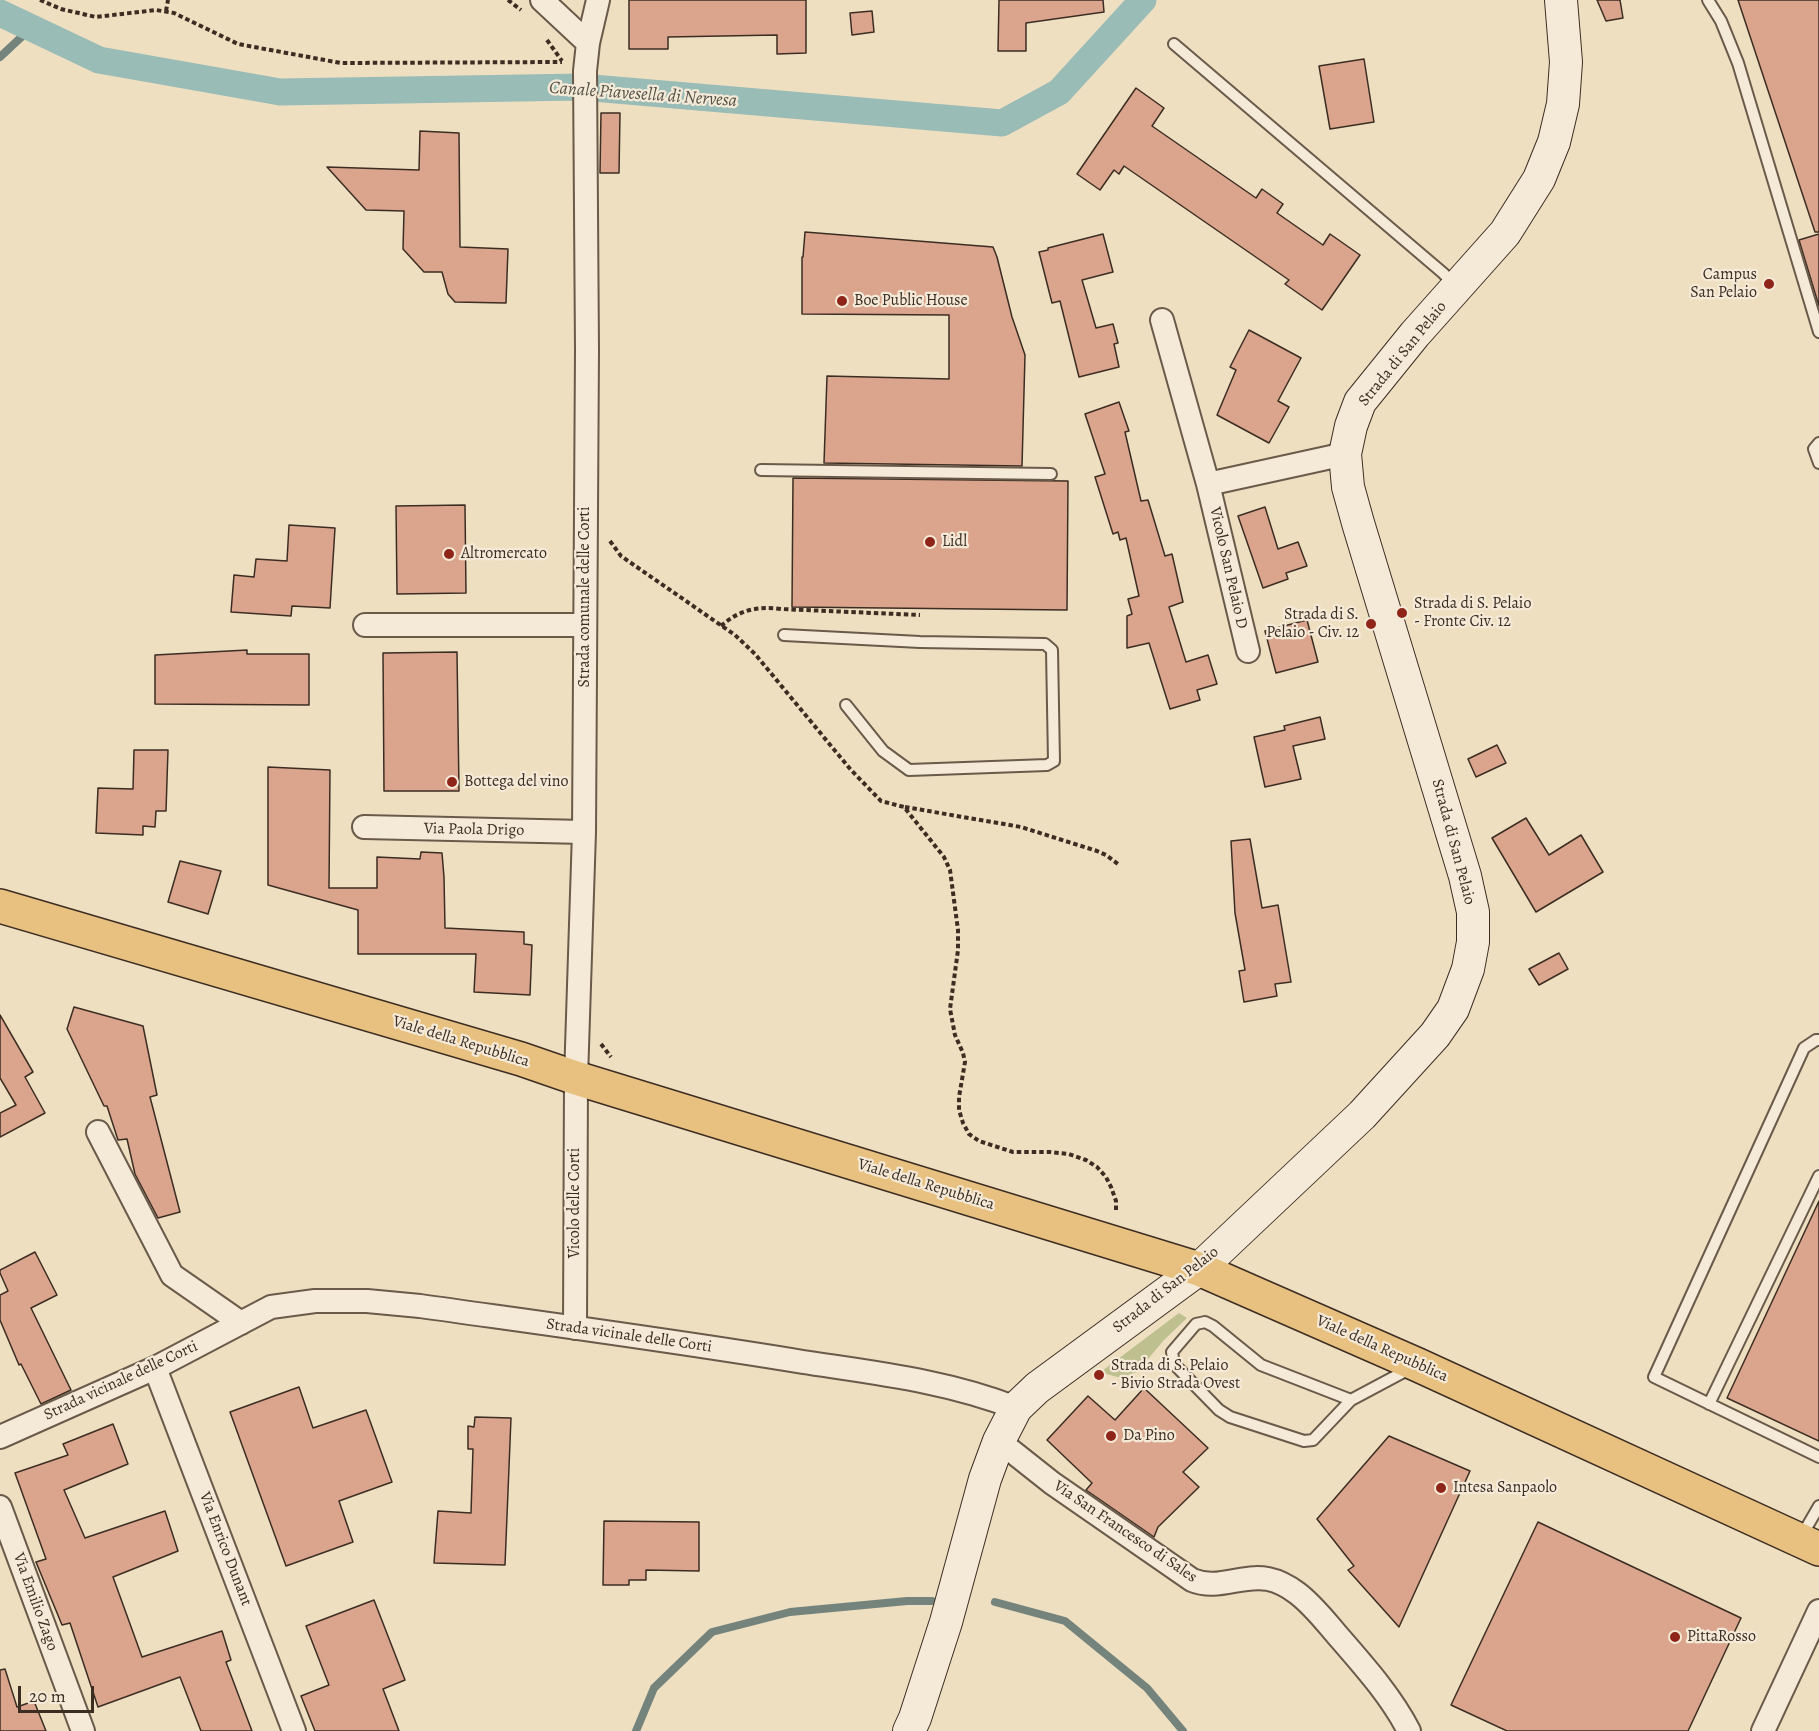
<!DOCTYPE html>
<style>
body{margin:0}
#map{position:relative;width:1819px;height:1731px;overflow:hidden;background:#efdfc1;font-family:Alegreya,serif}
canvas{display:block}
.scale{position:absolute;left:18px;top:1686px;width:76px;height:27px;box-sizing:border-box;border:3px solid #3c2d23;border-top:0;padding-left:8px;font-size:18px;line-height:21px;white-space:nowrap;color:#3c2d23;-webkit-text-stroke:4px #f5ead7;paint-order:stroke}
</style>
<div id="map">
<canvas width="1819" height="1731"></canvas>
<div class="scale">20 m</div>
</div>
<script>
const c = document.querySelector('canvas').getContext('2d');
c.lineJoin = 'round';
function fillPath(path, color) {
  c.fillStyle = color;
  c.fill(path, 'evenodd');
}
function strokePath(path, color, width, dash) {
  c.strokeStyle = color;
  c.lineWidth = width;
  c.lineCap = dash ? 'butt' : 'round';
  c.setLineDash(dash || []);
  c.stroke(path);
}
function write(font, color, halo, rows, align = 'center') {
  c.font = font + ' Alegreya,serif';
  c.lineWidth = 4.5;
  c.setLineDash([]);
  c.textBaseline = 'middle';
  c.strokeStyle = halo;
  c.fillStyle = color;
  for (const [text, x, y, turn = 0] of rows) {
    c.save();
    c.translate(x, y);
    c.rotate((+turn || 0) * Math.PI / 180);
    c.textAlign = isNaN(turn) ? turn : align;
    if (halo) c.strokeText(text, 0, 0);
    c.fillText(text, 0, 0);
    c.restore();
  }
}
fillPath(new Path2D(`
 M 1179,1313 L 1187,1318 L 1164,1340 L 1137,1372 L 1121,1378 L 1103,1373 L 1102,1371 Z`), '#bec090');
strokePath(new Path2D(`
 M 0,57 L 31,28
 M 995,1602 L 1065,1621 L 1147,1688 L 1183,1731
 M 636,1731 L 654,1688 L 712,1632 L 790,1612 L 907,1601 L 932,1601`), '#74837c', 8);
strokePath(new Path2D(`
 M 0,13 L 99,60 L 280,92 L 581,87 L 1002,123 L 1059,92 L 1143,0`), '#9abcb7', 27);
const building = new Path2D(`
 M 629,0 L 806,0 L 806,53 L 777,54 L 777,35 L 668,37 L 668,49 L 629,49 Z
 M 999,0 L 1103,0 L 1104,12 L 1026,23 L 1026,51 L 998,51 Z
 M 1597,0 L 1620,0 L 1623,18 L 1606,21 Z
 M 1738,0 L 1819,0 L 1819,232 L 1815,232 Z
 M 872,11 L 874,32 L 852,35 L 850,13 Z
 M 1364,59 L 1374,122 L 1330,129 L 1319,66 Z
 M 1136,88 L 1164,108 L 1152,126 L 1256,198 L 1262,189 L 1283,204 L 1277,213 L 1323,245 L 1330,234 L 1360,255 L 1322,310 L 1285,284 L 1289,280 L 1124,166 L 1119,174 L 1114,170 L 1100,190 L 1077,174 Z
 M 601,113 L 620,113 L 619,173 L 600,173 Z
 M 420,131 L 459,133 L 460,247 L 508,249 L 506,303 L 455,302 L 448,294 L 442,272 L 424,272 L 403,249 L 404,211 L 366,210 L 327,167 L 419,170 Z
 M 805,232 L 993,247 L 997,257 L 1012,317 L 1025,355 L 1022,466 L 824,463 L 827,376 L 949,379 L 949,315 L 802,314 L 802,257 L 803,257 Z
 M 1103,234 L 1113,272 L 1082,280 L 1096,328 L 1113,324 L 1118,343 L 1114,344 L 1119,367 L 1079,377 L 1060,301 L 1052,303 L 1039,252 L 1048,250 L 1048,248 Z
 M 1819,234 L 1819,306 L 1799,240 Z
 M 1249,330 L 1301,358 L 1278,401 L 1289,407 L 1269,443 L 1217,415 L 1236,370 L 1230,367 Z
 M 1119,402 L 1129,431 L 1125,432 L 1141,501 L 1148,500 L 1165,556 L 1172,554 L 1183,602 L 1169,607 L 1186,662 L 1208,655 L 1217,684 L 1197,690 L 1200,700 L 1170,709 L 1149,643 L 1127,648 L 1127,616 L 1132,614 L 1128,599 L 1139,596 L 1126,538 L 1120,540 L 1118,532 L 1113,534 L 1095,477 L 1105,474 L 1085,414 Z
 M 793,478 L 1068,481 L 1067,610 L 792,607 Z
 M 465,505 L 466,593 L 397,594 L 396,506 Z
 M 1265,507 L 1278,549 L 1298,542 L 1307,566 L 1286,573 L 1288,579 L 1263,588 L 1238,516 Z
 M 289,525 L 335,528 L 330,608 L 292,606 L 291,616 L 231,612 L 234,575 L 254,577 L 256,559 L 287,561 Z
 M 1307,620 L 1318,662 L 1276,673 L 1265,631 Z
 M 247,650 L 247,654 L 309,654 L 309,705 L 155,704 L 155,655 Z
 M 457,652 L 459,791 L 384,791 L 383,653 Z
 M 1320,717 L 1325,739 L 1293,746 L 1301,779 L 1265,787 L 1254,737 L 1285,730 L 1284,726 Z
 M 1497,745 L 1506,763 L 1476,777 L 1468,759 Z
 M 134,750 L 168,750 L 166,811 L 156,811 L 155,827 L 143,826 L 143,835 L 96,833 L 98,788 L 133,789 Z
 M 268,767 L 330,770 L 329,888 L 377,888 L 377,857 L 420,859 L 421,852 L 442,853 L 444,877 L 445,928 L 524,932 L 524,944 L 532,945 L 530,995 L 474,992 L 476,954 L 358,954 L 358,910 L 268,885 Z
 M 1526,818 L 1549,855 L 1581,835 L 1603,872 L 1536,912 L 1492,838 Z
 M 1250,839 L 1262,908 L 1278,905 L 1291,982 L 1275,984 L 1277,996 L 1244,1002 L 1239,971 L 1245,970 L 1235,913 L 1231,841 Z
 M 180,861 L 221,871 L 208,914 L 168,902 Z
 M 1559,953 L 1568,969 L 1539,985 L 1529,969 Z
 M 74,1007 L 143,1026 L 157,1095 L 150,1097 L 180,1212 L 158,1218 L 135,1174 L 127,1139 L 118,1140 L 107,1106 L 104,1106 L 67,1029 Z
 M 0,1015 L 33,1072 L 25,1077 L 45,1113 L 0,1137 L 0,1113 L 16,1105 L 0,1078 Z
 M 1819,1201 L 1819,1441 L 1727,1398 Z
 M 35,1252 L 57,1295 L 31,1308 L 71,1390 L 41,1404 L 21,1364 L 19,1365 L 0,1320 L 0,1295 L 8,1291 L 0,1273 L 0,1270 Z
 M 299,1387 L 313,1428 L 366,1410 L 392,1482 L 339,1501 L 353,1542 L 286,1566 L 230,1412 Z
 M 1144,1388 L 1208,1448 L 1183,1472 L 1199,1487 L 1158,1527 L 1154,1537 L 1086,1490 L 1092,1483 L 1047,1440 L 1088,1396 L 1115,1420 Z
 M 475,1417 L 511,1418 L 505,1565 L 434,1563 L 438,1511 L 471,1513 L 473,1449 L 468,1449 L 468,1426 L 474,1427 Z
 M 113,1424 L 128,1464 L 64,1490 L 85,1538 L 165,1511 L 178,1551 L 113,1577 L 142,1657 L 222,1631 L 231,1660 L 226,1662 L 252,1731 L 201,1731 L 180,1677 L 98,1707 L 70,1623 L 62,1625 L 36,1562 L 46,1559 L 15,1473 L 68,1455 L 63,1444 Z
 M 1389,1436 L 1470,1471 L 1399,1627 L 1348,1570 L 1354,1566 L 1317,1519 Z
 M 604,1521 L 699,1522 L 699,1571 L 646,1570 L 646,1580 L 629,1580 L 629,1585 L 603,1585 Z
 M 1538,1522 L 1741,1618 L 1688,1731 L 1507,1731 L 1451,1705 Z
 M 374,1600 L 405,1680 L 383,1689 L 399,1731 L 315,1731 L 301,1696 L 329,1685 L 306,1626 Z
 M 5,1669 L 17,1707 L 34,1701 L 46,1731 L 0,1731 L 0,1670 Z`);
fillPath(building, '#daa58c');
strokePath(building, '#3c2d23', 1.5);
const lane = new Path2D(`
 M 1708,0 L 1721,21 L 1738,63 L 1819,332
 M 1174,44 L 1443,273 L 1456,286
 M 1819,443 L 1814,449 L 1819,463
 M 761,470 L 1051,474
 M 784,635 L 920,642 L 1045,644 L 1052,650 L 1054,761 L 1047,765 L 909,770 L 883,751 L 846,705
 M 1819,1040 L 1816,1040 L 1804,1048 L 1654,1377 L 1819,1457
 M 1351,1400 L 1261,1365 L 1213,1326 L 1205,1322 L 1196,1324 L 1172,1352 L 1174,1364 L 1219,1410 L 1230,1417 L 1304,1441 L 1313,1440 L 1351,1400 L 1411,1368
 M 1709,1404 L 1819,1176
 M 1801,1537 L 1819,1506`);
const street = new Path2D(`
 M 542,0 L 588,43
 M 1162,320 L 1208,484 L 1248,651
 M 1208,484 L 1345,454
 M 365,625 L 584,625
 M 364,827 L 584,832
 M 98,1132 L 172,1275 L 241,1323
 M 575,1328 L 576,1078 L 584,832 L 587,350 L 585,71 L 588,43 L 598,0
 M 155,1368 L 294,1731
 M 0,1437 L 155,1368 L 271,1307 L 315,1301 L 367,1301 L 420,1306 C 548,1324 676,1341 803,1362 C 875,1373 948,1381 1016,1408
 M 999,1441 L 1052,1483 L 1192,1580 C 1218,1591 1241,1574 1268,1579 C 1278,1581 1289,1587 1297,1593 C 1313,1605 1325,1621 1338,1636 C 1364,1666 1391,1696 1409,1731
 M 0,1507 L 83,1731
 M 1763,1731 L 1819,1611`);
const secondary = new Path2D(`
 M 909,1731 L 915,1718 L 946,1622 L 985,1479 L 999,1441 L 1016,1408 L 1037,1388 L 1199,1269 L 1362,1115 L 1435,1035 L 1453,1009 L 1468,969 L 1473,942 L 1473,912 L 1465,876 L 1358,523 L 1348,487 L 1345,454 L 1351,426 L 1360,402 L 1415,334 L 1505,233 L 1539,179 L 1554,142 L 1563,104 L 1566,62 L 1561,0`);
const primary = new Path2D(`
 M 0,906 L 521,1059 L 576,1078 L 1199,1269 L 1418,1365 L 1819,1549`);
strokePath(lane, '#695a4a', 14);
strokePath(street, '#695a4a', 26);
strokePath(secondary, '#3c2d23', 34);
strokePath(primary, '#3c2d23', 36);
strokePath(new Path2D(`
 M 40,0 L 61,9 L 96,17 L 156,10 L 174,13 L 238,44 L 341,63 L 562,62
 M 508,0 L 521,10
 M 166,11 L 168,0
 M 547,40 L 562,61
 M 610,541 L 621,556 L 735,635 L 755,654 L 851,770 L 881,801 L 904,807 L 944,857 L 950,870 L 958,930 L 958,950 L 950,1009 L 955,1035 L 963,1053 L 965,1062 L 959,1097 L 959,1110 L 963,1123 L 969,1134 L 979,1141 L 1013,1152 L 1050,1152 L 1069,1154 L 1086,1160 L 1097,1167 L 1106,1177 L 1111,1187 L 1116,1201 L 1116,1213
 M 721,626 C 739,610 757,606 781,609 L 920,615
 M 905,807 L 1021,827 L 1097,851 L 1106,855 L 1118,864
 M 601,1044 L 611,1057`), '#3c2d23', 4, [4.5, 3]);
strokePath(lane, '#f5ead7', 10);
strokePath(street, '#f5ead7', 22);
strokePath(secondary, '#f5ead7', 32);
strokePath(primary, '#e8c080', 33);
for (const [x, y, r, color] of [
 [1769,284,6,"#8f2418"],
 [842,301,6,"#8f2418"],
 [930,542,6,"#8f2418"],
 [449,554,6,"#8f2418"],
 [1402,613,6,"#8f2418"],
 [1371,624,6,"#8f2418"],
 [452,782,6,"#8f2418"],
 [1099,1375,6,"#8f2418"],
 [1111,1436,6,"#8f2418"],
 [1441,1488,6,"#8f2418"],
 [1675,1637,6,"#8f2418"]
]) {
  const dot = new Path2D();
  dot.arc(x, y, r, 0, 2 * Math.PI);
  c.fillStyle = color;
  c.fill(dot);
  strokePath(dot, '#f5ead7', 2);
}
write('16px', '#3c2d23', '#f5ead7', [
 ["Campus",1757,275,"right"],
 ["San Pelaio",1757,293,"right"],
 ["Boe Public House",854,301],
 ["Lidl",942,542],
 ["Altromercato",461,554],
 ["Strada di S. Pelaio",1414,604],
 ["- Fronte Civ. 12",1414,622],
 ["Strada di S.",1359,615,"right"],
 ["Pelaio - Civ. 12",1359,633,"right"],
 ["Bottega del vino",464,782],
 ["Strada di S. Pelaio",1111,1366],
 ["- Bivio Strada Ovest",1111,1384],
 ["Da Pino",1123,1436],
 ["Intesa Sanpaolo",1453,1488],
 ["PittaRosso",1687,1637]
], 'left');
write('16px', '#3c2d23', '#f5ead7', [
 ["Strada di San Pelaio",1403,354,-51],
 ["Vicolo San Pelaio D",1228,568,77],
 ["Strada comunale delle Corti",585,597,-90],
 ["Via Paola Drigo",474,830,1],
 ["Strada di San Pelaio",1453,842,75],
 ["Viale della Repubblica",461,1042,17],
 ["Viale della Repubblica",926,1185,17],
 ["Vicolo delle Corti",575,1203,-90],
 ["Strada di San Pelaio",1166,1290,-38],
 ["Strada vicinale delle Corti",629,1336,8],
 ["Viale della Repubblica",1382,1349,24],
 ["Strada vicinale delle Corti",121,1381,-25],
 ["Via San Francesco di Sales",1125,1532,34],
 ["Via Enrico Dunant",225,1549,69],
 ["Via Emilio Zago",35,1602,70]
]);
write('italic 18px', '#545148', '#f5ead7', [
 ["Canale Piavesella di Nervesa",643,95,4]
]);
</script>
